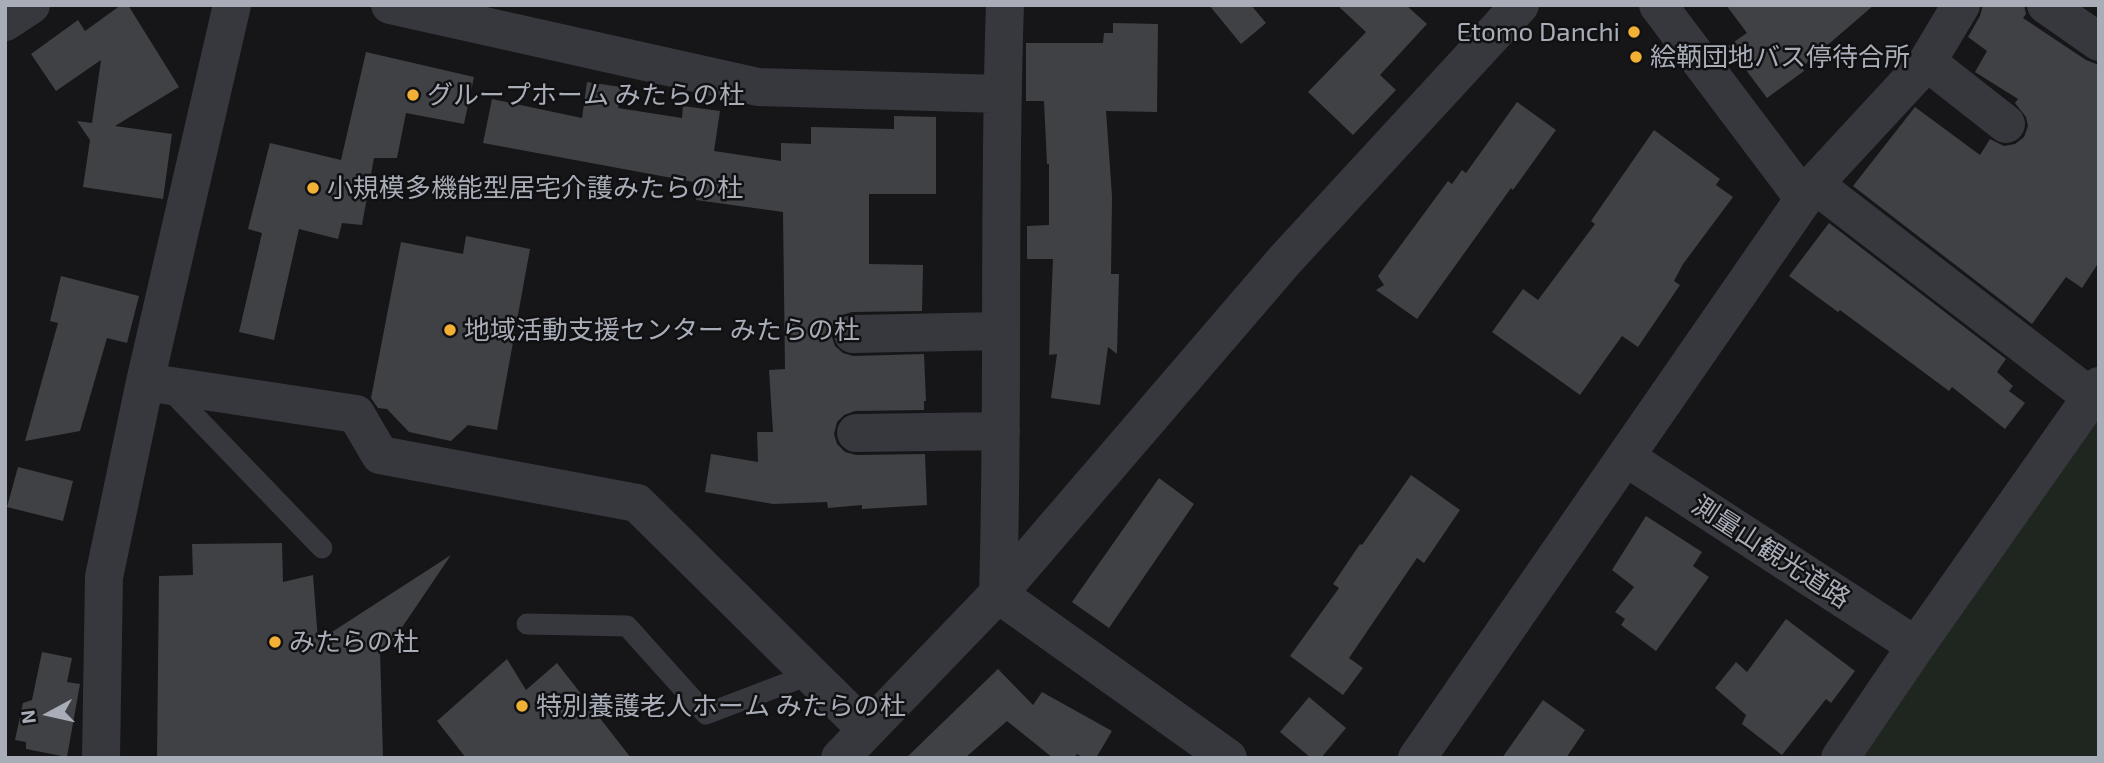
<!DOCTYPE html>
<meta charset="utf-8">
<style>
body{margin:0}
#map{position:relative;width:2104px;height:763px;overflow:hidden;background:#161618;font-family:"Exo 2",sans-serif}
canvas{display:block}
.frame{position:absolute;inset:0;border:7px solid #a8adb8;pointer-events:none}
.north{position:absolute;left:14px;top:679px;width:70px;height:70px;-webkit-text-stroke:5px #111113;paint-order:stroke;rotate:262deg;font-size:19px;font-weight:700;line-height:28px;text-align:center;color:#a8adb8}
.north::after{content:'';display:block;margin:auto;width:24px;height:32px;background:#a8adb8;clip-path:polygon(50% 0,100% 100%,50% 72%,0 100%)}
</style>
<div id="map">
<canvas width="2104" height="763"></canvas>
<div class="frame"></div>
<div class="north">N</div>
</div>
<script>
const c = document.querySelector('canvas').getContext('2d');
c.lineJoin = 'round';
function fillPath(path, color) {
  c.fillStyle = color;
  c.fill(path, 'evenodd');
}
function strokePath(path, color, width, dash) {
  c.strokeStyle = color;
  c.lineWidth = width;
  c.lineCap = dash ? 'butt' : 'round';
  c.setLineDash(dash || []);
  c.stroke(path);
}
function write(font, color, halo, rows, align = 'center') {
  c.font = font + ' "Exo 2","Noto Sans JP",sans-serif';
  c.lineWidth = 5;
  c.setLineDash([]);
  c.textBaseline = 'middle';
  c.strokeStyle = halo;
  c.fillStyle = color;
  for (const [text, x, y, turn = 0] of rows) {
    c.save();
    c.translate(x, y);
    c.rotate((+turn || 0) * Math.PI / 180);
    c.textAlign = isNaN(turn) ? turn : align;
    if (halo) c.strokeText(text, 0, 0);
    c.fillText(text, 0, 0);
    c.restore();
  }
}
fillPath(new Path2D(`
 M 2099,418 L 2099,758 L 1849,758 Z`), '#1e261f');
fillPath(new Path2D(`
 M 121,5 L 128,5 L 179,87 L 115,126 L 172,134 L 163,199 L 83,187 L 90,140 L 77,121 L 92,123 L 101,60 L 56,91 L 31,54 L 78,20 L 85,31 Z
 M 1209,5 L 1251,5 L 1266,23 L 1241,44 Z
 M 1337,5 L 1406,5 L 1427,24 L 1380,75 L 1396,90 L 1353,135 L 1308,92 L 1366,32 Z
 M 1726,5 L 1874,5 L 1802,67 L 1804,71 L 1767,98 L 1728,46 L 1747,33 Z
 M 1983,5 L 2024,5 L 2026,14 L 2023,18 L 2086,60 L 2099,65 L 2099,262 L 2082,288 L 2066,277 L 2032,324 L 1853,186 L 1915,107 L 1980,155 L 1990,139 L 2004,146 L 2015,144 L 2024,137 L 2028,126 L 2026,117 L 2015,103 L 2018,99 L 1975,72 L 1987,51 L 1968,37 L 1980,16 Z
 M 1113,23 L 1158,24 L 1157,112 L 1106,111 L 1112,196 L 1111,274 L 1119,274 L 1117,354 L 1108,347 L 1100,405 L 1051,398 L 1057,354 L 1049,355 L 1053,259 L 1027,259 L 1027,226 L 1049,225 L 1049,164 L 1047,164 L 1044,101 L 1026,101 L 1026,43 L 1103,43 L 1104,33 L 1113,33 Z
 M 366,52 L 474,77 L 464,124 L 406,113 L 397,158 L 374,158 L 362,225 L 342,223 L 338,239 L 299,229 L 274,340 L 239,332 L 262,233 L 248,229 L 270,143 L 341,160 Z
 M 587,82 L 621,87 L 618,108 L 682,118 L 683,106 L 720,111 L 714,151 L 781,161 L 781,143 L 811,144 L 811,127 L 894,129 L 894,116 L 936,117 L 936,194 L 869,194 L 869,264 L 923,265 L 922,311 L 852,312 L 842,315 L 834,323 L 831,334 L 835,346 L 843,353 L 853,356 L 924,354 L 926,401 L 924,401 L 924,410 L 855,411 L 844,415 L 837,422 L 834,434 L 837,444 L 845,452 L 856,455 L 925,454 L 927,505 L 862,509 L 862,505 L 828,508 L 827,502 L 773,504 L 705,492 L 711,454 L 758,462 L 757,432 L 773,432 L 769,370 L 785,369 L 783,212 L 696,200 L 699,183 L 483,143 L 492,99 L 582,118 Z
 M 1517,102 L 1556,130 L 1513,190 L 1511,188 L 1417,319 L 1376,290 L 1384,285 L 1378,276 L 1448,181 L 1452,184 L 1462,170 L 1466,173 Z
 M 1654,130 L 1720,179 L 1716,185 L 1733,197 L 1683,264 L 1674,281 L 1680,285 L 1638,347 L 1622,336 L 1580,395 L 1492,332 L 1523,289 L 1538,300 L 1595,224 L 1591,221 Z
 M 1829,223 L 2006,359 L 1997,372 L 2013,386 L 2009,391 L 2025,403 L 2005,429 L 1952,387 L 1949,391 L 1840,310 L 1838,312 L 1789,276 Z
 M 466,236 L 530,249 L 497,430 L 468,425 L 451,441 L 409,432 L 387,409 L 378,408 L 371,398 L 401,242 L 463,254 Z
 M 61,276 L 139,296 L 127,343 L 107,338 L 80,431 L 25,441 L 58,323 L 50,321 Z
 M 18,467 L 73,481 L 63,521 L 7,507 Z
 M 1411,475 L 1460,510 L 1424,563 L 1417,558 L 1349,658 L 1363,668 L 1343,695 L 1290,656 L 1339,588 L 1333,584 L 1360,544 L 1362,545 Z
 M 1159,478 L 1194,504 L 1109,628 L 1072,602 Z
 M 1646,516 L 1702,552 L 1693,566 L 1709,577 L 1656,651 L 1621,625 L 1625,619 L 1615,612 L 1634,587 L 1612,570 Z
 M 282,543 L 283,582 L 313,575 L 318,641 L 451,555 L 384,654 L 380,649 L 383,758 L 157,758 L 159,576 L 193,575 L 192,544 Z
 M 1786,619 L 1855,671 L 1831,703 L 1826,699 L 1782,755 L 1742,724 L 1746,715 L 1715,688 L 1736,662 L 1747,672 Z
 M 42,652 L 72,658 L 67,682 L 80,684 L 67,757 L 26,749 L 26,742 L 15,740 L 23,703 L 32,700 Z
 M 507,659 L 526,690 L 557,663 L 631,758 L 466,758 L 437,721 Z
 M 998,669 L 1033,705 L 1042,692 L 1112,731 L 1096,758 L 1084,758 L 1077,754 L 1074,758 L 1053,758 L 1007,721 L 965,758 L 906,758 Z
 M 1309,697 L 1346,728 L 1321,758 L 1311,758 L 1280,732 Z
 M 1543,700 L 1585,730 L 1566,758 L 1502,758 Z`), '#404145');
strokePath(new Path2D(`
 M 168,388 L 322,548
 M 527,624 L 627,626 L 706,714 L 811,674`), '#37383d', 21);
strokePath(new Path2D(`
 M 390,5 L 758,87 L 1001,94
 M 1005,5 C 998,202 1004,398 998,594 L 1228,758
 M 1658,5 L 1804,199
 M 2046,5 L 2099,42
 M 5,22 L 31,5
 M 1927,62 L 2006,124
 M 1814,184 L 2091,397
 M 853,334 L 1001,331
 M 145,382 L 356,414 L 380,455 L 637,503 L 867,730
 M 856,433 L 1001,431
 M 1627,458 L 1916,646 L 2099,386
 M 101,758 L 104,577 L 145,382 L 232,5
 M 840,758 L 998,594 L 1285,260 L 1520,5
 M 1417,758 L 1814,184 L 1927,62 L 1961,5
 M 1840,758 L 1916,646`), '#37383d', 38);
for (const [x, y, r, color] of [
 [1634,32,7,"#f2b134"],
 [1636,57,7,"#f2b134"],
 [413,95,7,"#f2b134"],
 [313,188,7,"#f2b134"],
 [450,330,7,"#f2b134"],
 [275,642,7,"#f2b134"],
 [522,706,7,"#f2b134"]
]) {
  const dot = new Path2D();
  dot.arc(x, y, r, 0, 2 * Math.PI);
  c.fillStyle = color;
  c.fill(dot);
  strokePath(dot, '#111113', 2.5);
}
write('26px', '#a8adb8', '#111113', [
 ["Etomo Danchi",1620,32,"right"],
 ["絵鞆団地バス停待合所",1650,57],
 ["グループホーム みたらの杜",427,95],
 ["小規模多機能型居宅介護みたらの杜",327,188],
 ["地域活動支援センター みたらの杜",464,330],
 ["みたらの杜",289,642],
 ["特別養護老人ホーム みたらの杜",536,706]
], 'left');
write('26px', '#a8adb8', '#111113', [
 ["測量山観光道路",1771,552,33]
]);
</script>
